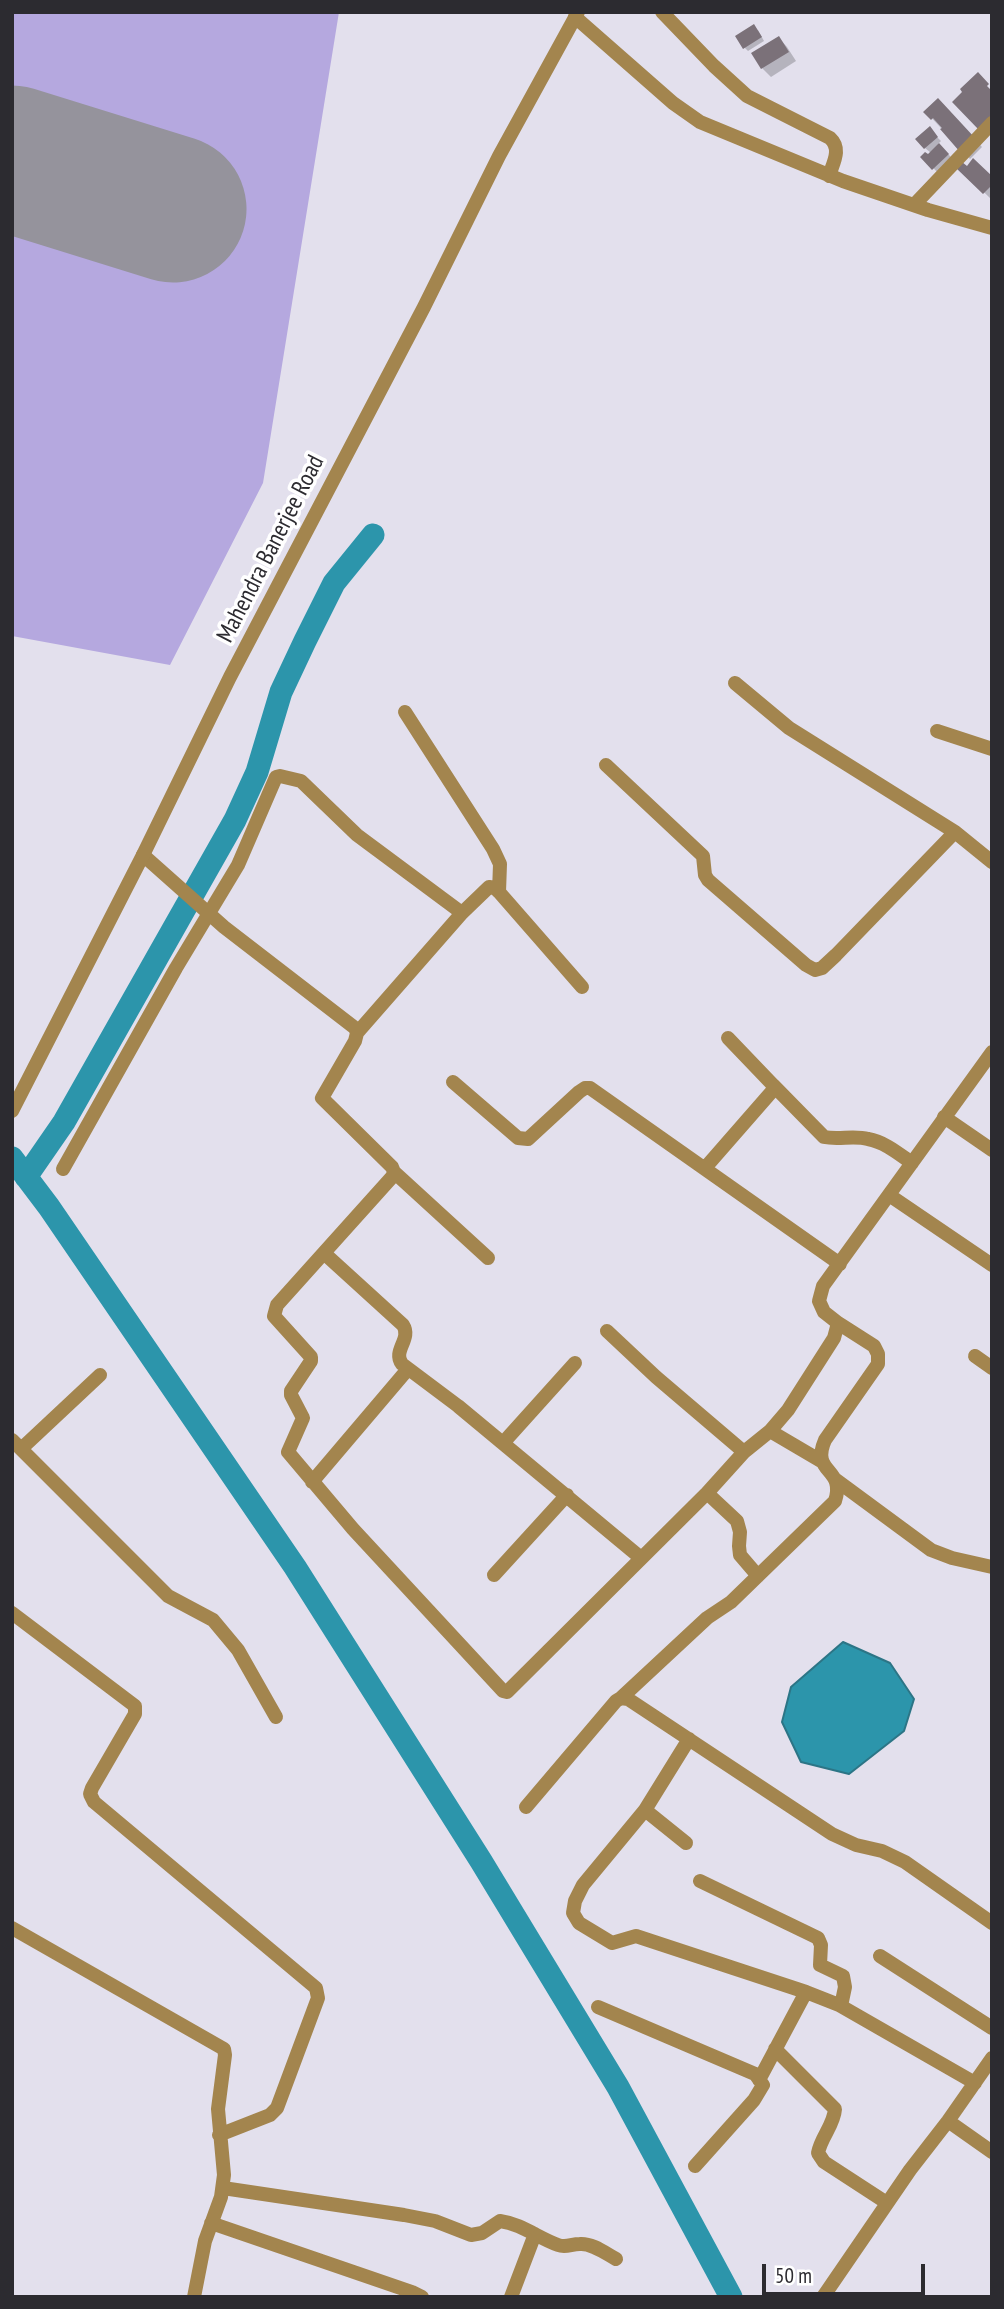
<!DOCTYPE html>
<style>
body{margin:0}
#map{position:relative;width:1004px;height:2309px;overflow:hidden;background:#e3e0ed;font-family:"PT Sans Narrow",sans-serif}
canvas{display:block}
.frame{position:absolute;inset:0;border:14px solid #2c2b30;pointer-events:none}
.scale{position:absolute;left:762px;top:2264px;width:163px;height:32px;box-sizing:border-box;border:4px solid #2c2b30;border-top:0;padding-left:9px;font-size:21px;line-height:24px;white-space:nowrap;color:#2c2b30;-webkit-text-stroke:5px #fff;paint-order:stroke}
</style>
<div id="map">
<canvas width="1004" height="2309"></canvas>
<div class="frame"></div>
<div class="scale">50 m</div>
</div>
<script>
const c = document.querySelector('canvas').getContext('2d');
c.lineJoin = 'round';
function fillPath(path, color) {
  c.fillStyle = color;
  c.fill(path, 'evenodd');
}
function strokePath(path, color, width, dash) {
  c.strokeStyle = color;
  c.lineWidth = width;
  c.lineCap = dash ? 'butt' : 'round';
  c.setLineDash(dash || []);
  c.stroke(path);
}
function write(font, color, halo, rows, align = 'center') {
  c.font = font + ' "PT Sans Narrow",sans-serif';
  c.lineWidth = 7;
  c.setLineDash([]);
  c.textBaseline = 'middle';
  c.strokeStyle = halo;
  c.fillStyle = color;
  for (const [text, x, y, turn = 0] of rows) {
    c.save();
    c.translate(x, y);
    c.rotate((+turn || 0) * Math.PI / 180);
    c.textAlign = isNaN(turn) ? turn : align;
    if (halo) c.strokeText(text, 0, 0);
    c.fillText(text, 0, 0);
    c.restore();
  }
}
fillPath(new Path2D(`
 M 12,12 L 339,12 L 263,483 L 170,665 L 12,636 L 12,194 L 167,242 L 195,155 L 12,97 Z`), '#b5a8df');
const water = new Path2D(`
 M 843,1642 L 890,1663 L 914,1699 L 904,1731 L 849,1774 L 801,1762 L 782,1722 L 791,1687 Z`);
fillPath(water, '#2c95ab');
strokePath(water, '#2c7586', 2);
fillPath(new Path2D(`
 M 758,30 L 764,41 L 748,51 L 744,47 Z
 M 779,38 L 787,47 L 796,61 L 771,77 L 762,68 L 754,53 Z
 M 947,109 L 982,147 L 970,159 L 926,112 Z
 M 929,129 L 941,141 L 938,144 L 952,158 L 937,172 L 923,157 L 931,153 L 925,148 Z
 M 959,168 L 967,168 L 992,178 L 992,200 Z`), '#0003');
strokePath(new Path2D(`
 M 12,1158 L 49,1207 L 295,1567 L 481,1861 L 618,2087 L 731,2297
 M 26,1177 L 64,1122 L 235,820 L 257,772 L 281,692 L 305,641 L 334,583 L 373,535`), '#2c95ab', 23);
strokePath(new Path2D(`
 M 12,159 L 173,209`), '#95939c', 147);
fillPath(new Path2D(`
 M 754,24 L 762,37 L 743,49 L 735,36 Z
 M 779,36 L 789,52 L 761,69 L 751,53 Z
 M 978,72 L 989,84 L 987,86 L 992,91 L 990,98 L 992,100 L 992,116 L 978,129 L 952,102 L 962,92 L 960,89 Z
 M 938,98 L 975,138 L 960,152 L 940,129 L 942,128 L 933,118 L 931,120 L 923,112 Z
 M 930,126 L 938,137 L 924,149 L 915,139 Z
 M 939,143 L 949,154 L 932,170 L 920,157 L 925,152 L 928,154 Z
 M 973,158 L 992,176 L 992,185 L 983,194 L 956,168 L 962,162 L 967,166 Z`), '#7b7179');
strokePath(new Path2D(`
 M 662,12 L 714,66 L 747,96 L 830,138 C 842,149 833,163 829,176
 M 575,17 L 673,103 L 700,122 L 843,181 L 928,210 L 992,228
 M 914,205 L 992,123
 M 735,683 L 789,728 L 955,832 L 992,862
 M 405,712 L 493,849 L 500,864 L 499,892
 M 937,731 L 992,749
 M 606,765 L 703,856 L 705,875 L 708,880 L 806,965 L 815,970 L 822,968 L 836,955 L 955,832
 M 143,855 L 224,927 L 355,1028 L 357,1033 L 355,1041 L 322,1098 L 392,1167 L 394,1172 L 392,1177 L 277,1305 L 274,1316 L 311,1357 L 311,1361 L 291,1391 L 291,1395 L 303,1418 L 288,1452 L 353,1529 L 503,1691 L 507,1692 L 707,1493 L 744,1452 L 770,1431 L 788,1410 L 834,1338 L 838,1323 L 824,1312 L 819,1301 L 823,1286 L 992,1052
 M 357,1033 L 462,913 L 489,887 L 495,888 L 499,892 L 582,987
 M 453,1082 L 518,1138 L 528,1139 L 579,1092 L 585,1088 L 590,1088 L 840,1264
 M 773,1085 L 824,1137 C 839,1140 854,1135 868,1139 C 885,1142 899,1154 912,1163
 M 944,1117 L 992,1150
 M 705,1168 L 774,1089 L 773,1085 L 728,1038
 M 63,1169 L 176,968 L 238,865 L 276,777 L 280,776 L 301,781 L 357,835 L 462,913
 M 394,1172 L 488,1258
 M 889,1195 L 992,1265
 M 325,1254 L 403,1325 C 412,1339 392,1351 402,1364 L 458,1406 L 641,1558
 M 607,1331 L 656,1377 L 744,1452
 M 975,1356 L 992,1368
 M 770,1431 L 821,1461
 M 12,1440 L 168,1596 L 213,1620 L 238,1650 L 276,1717
 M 503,1443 L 575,1363
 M 21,1449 L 100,1375
 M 836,1480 L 931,1550 L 952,1558 L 992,1567
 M 312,1482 L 408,1369
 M 707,1493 L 737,1521 L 740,1532 L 739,1546 L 740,1555 L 758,1576
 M 494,1575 L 567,1495
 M 12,1613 L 135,1706 L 135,1714 L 92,1788 L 90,1794 L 94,1802 L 316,1988 L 318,1998 L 277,2108 L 270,2115 L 219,2135
 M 621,1698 L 707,1618 L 731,1602 L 835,1501 C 846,1467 810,1474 825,1440 L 878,1364 L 878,1354 L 874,1346 L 838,1323
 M 689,1739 L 645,1810 L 583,1885 L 575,1901 L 573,1913 L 579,1923 L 612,1943 L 636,1936 L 806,1992 L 759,2080
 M 526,1807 L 616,1701 L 621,1698 L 628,1699 L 832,1834 L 856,1845 L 882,1851 L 905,1862 L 992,1923
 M 645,1810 L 686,1843
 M 700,1881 L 818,1938 L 821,1945 L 820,1965 L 843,1976 L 845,1987 L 841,2006
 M 12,1928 L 224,2049 L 225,2055 L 218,2109 L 224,2175 L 221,2197 L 205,2241 L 194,2297
 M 880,1956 L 992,2028
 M 806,1992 L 839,2005 L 975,2083
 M 598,2007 L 755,2074 L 763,2085 L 754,2100 L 695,2166
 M 775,2049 L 835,2109 C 834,2125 821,2137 818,2153 L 824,2162 L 887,2203
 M 948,2121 L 992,2152
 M 223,2188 L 404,2215 L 435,2221 L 471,2235 L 482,2233 L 500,2221 C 522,2224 538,2238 558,2245 C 566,2248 571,2244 580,2244 C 592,2243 605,2253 616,2259
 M 211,2223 L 412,2292 L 422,2297
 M 511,2297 L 535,2234
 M 823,2297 L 910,2170 L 948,2121 L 992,2058`), '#a3854e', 14);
strokePath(new Path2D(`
 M 12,1111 L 143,855 L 230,677 L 424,307 L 499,156 L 578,12`), '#a3854e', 14);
write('24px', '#2c2b30', '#fff', [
 ["Mahendra Banerjee Road",271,549,-63]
]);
</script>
